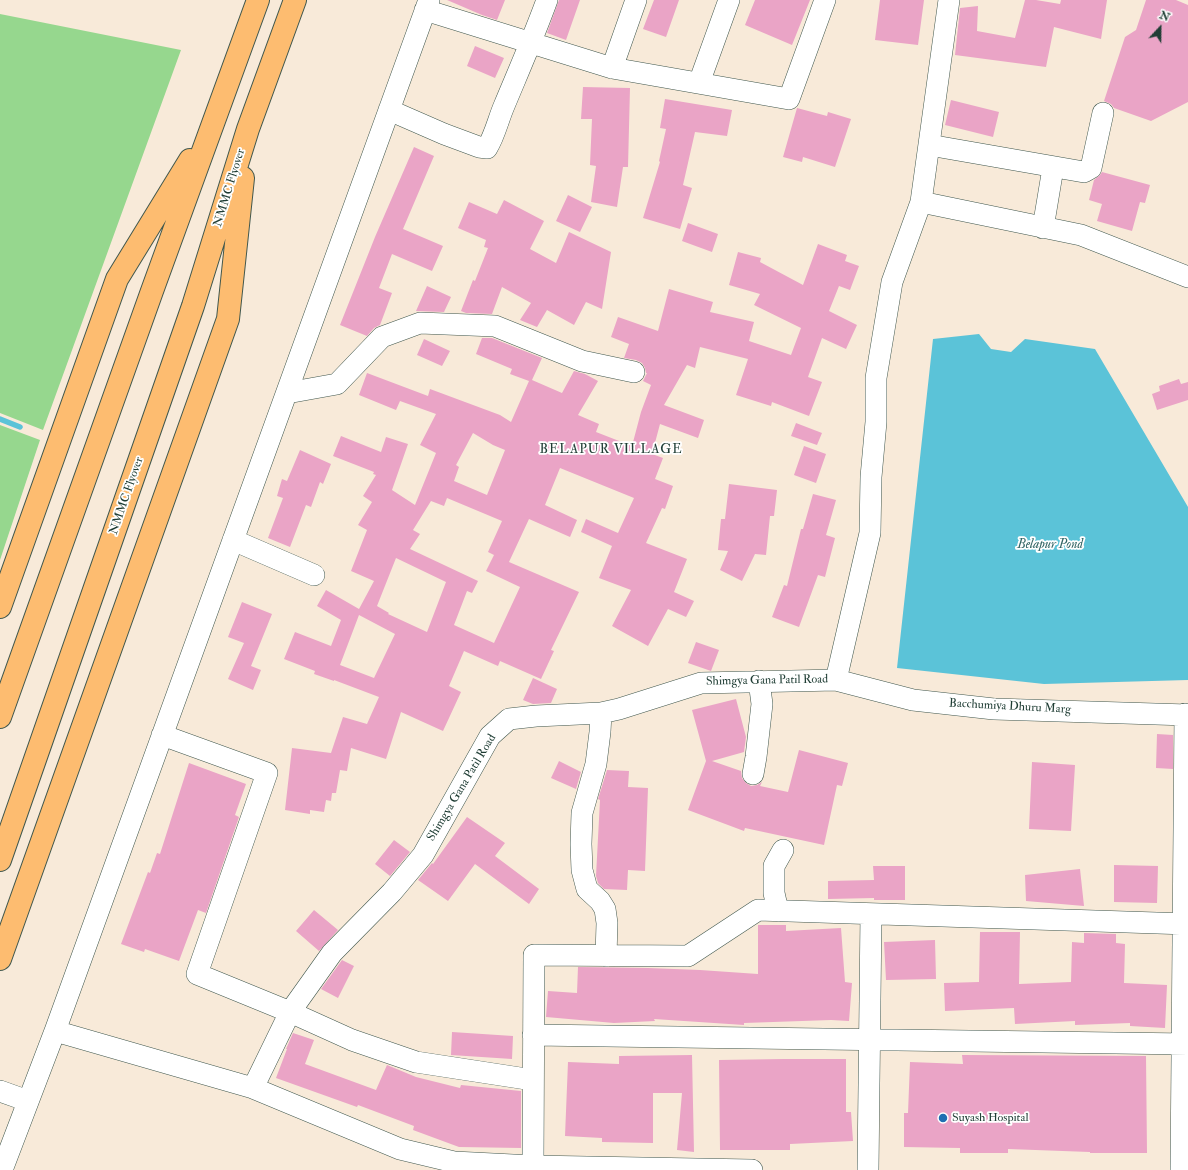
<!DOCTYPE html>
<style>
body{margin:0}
#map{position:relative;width:1188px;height:1170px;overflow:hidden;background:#f8ead9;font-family:"IM FELL Double Pica",serif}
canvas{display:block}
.north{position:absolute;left:1140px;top:8px;width:40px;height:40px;-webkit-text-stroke:3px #fff;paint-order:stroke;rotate:22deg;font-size:11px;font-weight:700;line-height:16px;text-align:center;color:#1f3d34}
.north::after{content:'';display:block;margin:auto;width:14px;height:18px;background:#1f3d34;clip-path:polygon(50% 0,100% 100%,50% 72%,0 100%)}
</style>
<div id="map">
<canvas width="1188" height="1170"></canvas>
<div class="north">N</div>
</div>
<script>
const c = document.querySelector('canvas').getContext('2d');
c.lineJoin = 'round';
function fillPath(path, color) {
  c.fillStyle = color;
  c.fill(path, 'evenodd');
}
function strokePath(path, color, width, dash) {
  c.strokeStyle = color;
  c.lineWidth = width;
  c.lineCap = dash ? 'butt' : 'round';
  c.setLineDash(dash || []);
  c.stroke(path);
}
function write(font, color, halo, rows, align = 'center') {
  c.font = font + ' "IM FELL Double Pica",serif';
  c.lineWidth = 3.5;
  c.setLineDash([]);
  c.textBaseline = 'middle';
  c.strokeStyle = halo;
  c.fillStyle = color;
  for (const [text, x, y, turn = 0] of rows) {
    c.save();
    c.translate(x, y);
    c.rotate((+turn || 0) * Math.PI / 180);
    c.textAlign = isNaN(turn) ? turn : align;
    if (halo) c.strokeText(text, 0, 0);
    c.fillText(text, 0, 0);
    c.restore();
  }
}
fillPath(new Path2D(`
 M 0,14 L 181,50 L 43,430 L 0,413 Z
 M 0,425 L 40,440 L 0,560 Z`), '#96d78e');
fillPath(new Path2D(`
 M 979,334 L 991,349 L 1011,352 L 1025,339 L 1095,349 L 1188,507 L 1188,680 L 1044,684 L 897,668 L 933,339 Z`), '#5bc3d8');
strokePath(new Path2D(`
 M 0,419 L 20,427`), '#5bc3d8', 5.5);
fillPath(new Path2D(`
 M 447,0 L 505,0 L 497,20 L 482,15 Z
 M 559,0 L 580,0 L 566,40 L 547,33 Z
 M 654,0 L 679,0 L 666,37 L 643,29 Z
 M 755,0 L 810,0 L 792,45 L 745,25 Z
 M 880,0 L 924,0 L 918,45 L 875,40 Z
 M 1025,0 L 1036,0 L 1060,4 L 1061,0 L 1107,0 L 1101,39 L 1054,27 L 1046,67 L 955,55 L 960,8 L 978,6 L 977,31 L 1015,38 Z
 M 1146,0 L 1176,0 L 1188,5 L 1188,102 L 1151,121 L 1114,108 L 1111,104 L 1104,101 L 1125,37 L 1136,30 Z
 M 475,46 L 504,58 L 495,78 L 467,66 Z
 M 583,87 L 630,88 L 628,167 L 623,167 L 617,207 L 591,202 L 596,166 L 590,165 L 592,119 L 581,119 Z
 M 665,99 L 732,110 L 727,136 L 695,132 L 683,185 L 692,188 L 680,229 L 643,218 L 660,162 L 659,161 L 666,129 L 660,128 Z
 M 951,100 L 999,112 L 993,137 L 945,125 Z
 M 797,108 L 827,116 L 828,112 L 851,119 L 835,167 L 803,157 L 802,162 L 783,157 Z
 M 414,147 L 434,156 L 403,229 L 443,246 L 432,271 L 392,254 L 379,288 L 392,293 L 380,325 L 374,328 L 367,336 L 340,325 L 375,237 Z
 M 1102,172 L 1150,185 L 1145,203 L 1140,202 L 1132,231 L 1097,221 L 1102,204 L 1089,200 L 1094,180 L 1100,175 Z
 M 568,195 L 592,207 L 580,232 L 556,221 Z
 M 504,200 L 544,221 L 530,249 L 556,263 L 569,232 L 611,252 L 602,309 L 586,302 L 574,325 L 547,310 L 537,327 L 520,320 L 531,303 L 502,287 L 492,314 L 466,313 L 461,311 L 473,280 L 475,281 L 488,248 L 484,247 L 486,240 L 458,228 L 469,202 L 497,214 Z
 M 688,223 L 718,234 L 712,252 L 682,241 Z
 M 818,244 L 847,255 L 845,261 L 859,266 L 850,290 L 839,286 L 829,311 L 857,325 L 846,349 L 822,338 L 808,377 L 822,382 L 809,416 L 772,402 L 771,406 L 736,395 L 748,359 L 700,347 L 695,368 L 687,365 L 664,405 L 704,420 L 698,438 L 660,424 L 652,454 L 663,458 L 655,479 L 673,486 L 665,509 L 662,508 L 646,543 L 687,559 L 674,592 L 694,601 L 686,617 L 668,609 L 648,646 L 612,626 L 631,590 L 599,578 L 612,546 L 581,532 L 586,519 L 618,533 L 634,498 L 560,468 L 545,505 L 577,520 L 570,537 L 529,519 L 509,562 L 579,592 L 551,650 L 554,651 L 541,679 L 500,661 L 498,666 L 464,651 L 449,686 L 461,692 L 443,731 L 401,712 L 386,759 L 351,748 L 347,771 L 340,770 L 336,793 L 332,793 L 331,801 L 326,800 L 324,812 L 310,810 L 310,814 L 285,810 L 292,748 L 331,753 L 343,717 L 367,724 L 379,697 L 334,680 L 334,681 L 314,674 L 315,671 L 284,659 L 295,632 L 331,646 L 341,620 L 317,606 L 326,590 L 359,609 L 374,581 L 351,571 L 367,530 L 358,525 L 372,502 L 363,496 L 376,475 L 373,474 L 374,472 L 333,456 L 341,436 L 381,452 L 386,437 L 408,444 L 392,490 L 415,505 L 436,453 L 420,445 L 436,414 L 400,401 L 396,410 L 359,395 L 367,373 L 428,396 L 430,389 L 500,415 L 511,422 L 529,381 L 510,374 L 512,369 L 476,354 L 482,338 L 492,338 L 542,358 L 532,380 L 562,393 L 574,371 L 585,374 L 598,381 L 578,415 L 599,424 L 596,432 L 632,446 L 641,412 L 651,385 L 643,381 L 647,373 L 646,373 L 645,368 L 642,363 L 636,360 L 624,358 L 629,344 L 611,337 L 618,317 L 658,331 L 669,289 L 713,302 L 710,312 L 754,322 L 749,341 L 791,355 L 801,328 L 754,305 L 760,294 L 729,285 L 738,252 L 761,258 L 760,262 L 803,285 ZM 473,433 L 493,445 L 505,450 L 487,495 L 454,481 L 459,467 L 456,465 ZM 447,498 L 502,521 L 488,552 L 494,555 L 486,571 L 520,587 L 494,643 L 454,625 L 467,591 L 472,593 L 478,581 L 410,549 L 420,534 L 413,530 L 431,501 L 444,506 ZM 396,558 L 446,582 L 427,632 L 388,614 L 389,613 L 377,606 ZM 359,615 L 395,634 L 374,678 L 340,665 Z
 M 427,286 L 451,297 L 444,312 L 416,311 Z
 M 424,339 L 450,351 L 442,366 L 417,355 Z
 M 1179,379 L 1181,384 L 1188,382 L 1188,400 L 1157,410 L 1152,394 L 1160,391 L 1159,386 Z
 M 796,423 L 822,433 L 817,445 L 791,436 Z
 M 804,446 L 826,454 L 816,483 L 794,475 Z
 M 300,450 L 331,464 L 323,484 L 320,482 L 311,507 L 306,505 L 290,547 L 268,538 L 283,498 L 277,496 L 282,479 L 287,481 Z
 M 729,484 L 777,490 L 774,516 L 770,516 L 766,555 L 755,554 L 742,581 L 720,570 L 728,551 L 718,550 L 721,519 L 725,519 Z
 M 813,494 L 836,500 L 826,535 L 835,538 L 825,577 L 818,575 L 799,627 L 772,617 L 784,585 L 787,586 L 801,529 L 803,529 Z
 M 242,602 L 272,614 L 251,666 L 261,670 L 253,690 L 228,679 L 244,643 L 228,637 Z
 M 696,642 L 719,650 L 711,671 L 688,663 Z
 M 533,678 L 557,689 L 551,703 L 533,704 L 523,700 Z
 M 736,699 L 746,737 L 744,752 L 712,761 L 741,771 L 742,778 L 746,783 L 751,786 L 757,785 L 762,782 L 760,786 L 788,792 L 799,750 L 848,763 L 842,786 L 837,785 L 824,845 L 745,828 L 744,831 L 688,810 L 706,761 L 692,710 Z
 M 1157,734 L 1173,735 L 1173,769 L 1156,768 Z
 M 559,761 L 581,772 L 576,789 L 551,778 Z
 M 1032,762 L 1075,765 L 1071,831 L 1029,829 Z
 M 189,763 L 246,784 L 235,815 L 239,817 L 206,913 L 198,910 L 179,961 L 145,949 L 144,952 L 121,944 L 148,872 L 150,873 L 157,853 L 160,854 Z
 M 607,770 L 629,771 L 628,787 L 648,788 L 645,871 L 628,870 L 627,890 L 604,889 L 598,883 L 596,876 L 600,800 L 598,799 Z
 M 467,817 L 505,843 L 495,856 L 539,889 L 529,904 L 475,864 L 448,901 L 418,880 L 432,863 L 433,864 Z
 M 394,840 L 410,852 L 390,876 L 375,864 Z
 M 1114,865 L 1158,866 L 1157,903 L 1114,902 Z
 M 873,866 L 905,866 L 905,900 L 874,900 L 874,898 L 828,899 L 828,881 L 874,880 Z
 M 1080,869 L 1084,906 L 1026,901 L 1025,875 Z
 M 314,910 L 338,930 L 319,951 L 296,931 Z
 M 758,925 L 786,925 L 786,931 L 841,928 L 845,982 L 852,983 L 849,1021 L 831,1020 L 744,1023 L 744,1025 L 654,1019 L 655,1021 L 614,1023 L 546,1017 L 548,991 L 577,993 L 578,967 L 648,968 L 700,970 L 758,974 Z
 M 980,932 L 1020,932 L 1019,984 L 1071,982 L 1072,942 L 1084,943 L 1084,933 L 1116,934 L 1116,943 L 1125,944 L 1124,983 L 1167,985 L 1165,1028 L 1130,1026 L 1130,1023 L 1075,1025 L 1075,1021 L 1015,1024 L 1014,1008 L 945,1011 L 944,983 L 979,982 Z
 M 935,940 L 936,979 L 886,980 L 884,942 Z
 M 342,960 L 354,966 L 338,998 L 321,989 Z
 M 452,1032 L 513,1036 L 512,1059 L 451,1055 Z
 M 293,1033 L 314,1040 L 305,1064 L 376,1090 L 387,1065 L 416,1077 L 460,1088 L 461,1085 L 521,1091 L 521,1148 L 459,1147 L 413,1130 L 414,1126 L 358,1105 L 357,1107 L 276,1078 L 287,1049 L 286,1049 Z
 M 692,1055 L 694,1152 L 677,1150 L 682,1093 L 653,1093 L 653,1143 L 602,1142 L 602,1138 L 565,1136 L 568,1062 L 619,1064 L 619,1056 Z
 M 962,1055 L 1146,1056 L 1147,1153 L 1090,1153 L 1090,1152 L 1008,1149 L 1008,1153 L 960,1153 L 960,1148 L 904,1147 L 904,1113 L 908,1113 L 910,1062 L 963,1064 Z
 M 784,1059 L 846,1059 L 846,1112 L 851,1112 L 853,1141 L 790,1144 L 790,1150 L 720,1150 L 719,1060 Z`), '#eaa4c6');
const minor = new Path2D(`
 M 425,10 L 612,68 L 789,99 L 825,0
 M 612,68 L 636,0
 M 699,83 L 729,0
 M 389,110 L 444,134 L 479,147 L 487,148 C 495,135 498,120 504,106 C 519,70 534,36 547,0
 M 929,145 L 1084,172 L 1091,168 L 1103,113
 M 921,202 L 1081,235 L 1188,277
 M 1043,228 L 1053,168
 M 287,393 L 337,384 L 382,337 L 420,323 L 495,326 L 582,361 L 634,372
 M 233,540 L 314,575
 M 836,680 L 870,533 L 871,477 L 876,422 L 876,378 L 892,282 L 921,202 L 949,0
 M 601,713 L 600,732 L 596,764 L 582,813 L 581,844 L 582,870 L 587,889 L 600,901 L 605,909 L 607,923 L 606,956
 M 162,735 L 267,773 L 197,974 L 290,1012 L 352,1040 L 416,1062 L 533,1080
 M 753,774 L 756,757 L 762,704 L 759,681
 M 778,911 L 774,893 L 774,866 L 783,850
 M 55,1031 L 429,0
 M 533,1035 L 1188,1044
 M 253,1088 L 290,1012 L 332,953 L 392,892 L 423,855 L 490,736 L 509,719 L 536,716 L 601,713 L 619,709 L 701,683 L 836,680 L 913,700 L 994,709 L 1188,715
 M 0,1091 L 28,1101
 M 533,1166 L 534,955 L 688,956 L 758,910 L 1188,924
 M 2,1170 L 55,1031 L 253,1088 L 400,1149 L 454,1162 L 533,1166 L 752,1170
 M 868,1170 L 871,914
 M 1181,1170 L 1185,714`);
const trunk = new Path2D(`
 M 0,607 L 117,279 L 190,160
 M 0,717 L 152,291 L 258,0
 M 0,860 L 193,306 L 248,129 L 295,0
 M 0,959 L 228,319 L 243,178`);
strokePath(minor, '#40574d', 22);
strokePath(trunk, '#40574d', 24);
strokePath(minor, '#fff', 21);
strokePath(trunk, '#fdbc70', 22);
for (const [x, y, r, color] of [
 [943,1118,5,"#1f6fb2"]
]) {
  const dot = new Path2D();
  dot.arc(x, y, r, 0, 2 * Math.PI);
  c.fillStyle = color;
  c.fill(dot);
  strokePath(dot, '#fff', 1.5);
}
write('12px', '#1f3d34', '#fff', [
 ["NMMC Flyover",230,188,-73],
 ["NMMC Flyover",127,496,-71],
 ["Shimgya Gana Patil Road",767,681,-1],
 ["Bacchumiya Dhuru Marg",1010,707,3],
 ["Shimgya Gana Patil Road",462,788,-59]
]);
write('12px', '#1f3d34', '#fff', [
 ["Suyash Hospital",952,1118]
], 'left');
c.letterSpacing = '1px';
write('13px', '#1f3d34', '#fff', [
 ["BELAPUR VILLAGE",611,450]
]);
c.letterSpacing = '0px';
write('italic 13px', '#316565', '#fff', [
 ["Belapur Pond",1050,545]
]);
</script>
